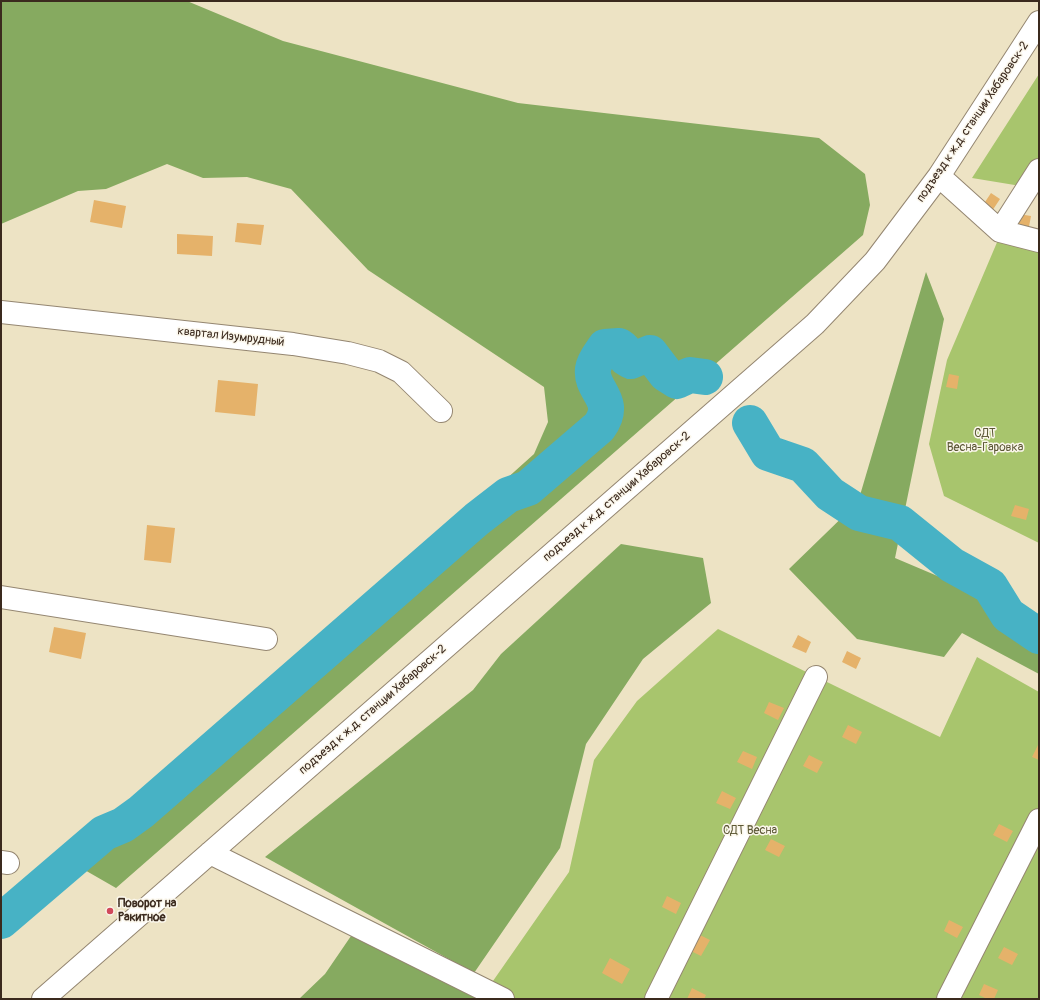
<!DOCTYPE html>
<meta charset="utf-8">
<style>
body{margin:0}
#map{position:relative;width:1040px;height:1000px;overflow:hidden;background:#ede3c4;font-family:Pangolin,sans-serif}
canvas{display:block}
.frame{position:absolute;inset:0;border:2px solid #3b2a1e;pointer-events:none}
</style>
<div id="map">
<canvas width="1040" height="1000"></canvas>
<div class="frame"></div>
</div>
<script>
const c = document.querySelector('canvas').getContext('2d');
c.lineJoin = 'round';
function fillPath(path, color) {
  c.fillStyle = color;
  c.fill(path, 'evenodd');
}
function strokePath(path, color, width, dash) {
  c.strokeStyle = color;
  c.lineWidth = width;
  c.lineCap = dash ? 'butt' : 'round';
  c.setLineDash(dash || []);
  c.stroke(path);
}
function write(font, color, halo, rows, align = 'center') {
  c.font = font + ' Pangolin,sans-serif';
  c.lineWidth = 3;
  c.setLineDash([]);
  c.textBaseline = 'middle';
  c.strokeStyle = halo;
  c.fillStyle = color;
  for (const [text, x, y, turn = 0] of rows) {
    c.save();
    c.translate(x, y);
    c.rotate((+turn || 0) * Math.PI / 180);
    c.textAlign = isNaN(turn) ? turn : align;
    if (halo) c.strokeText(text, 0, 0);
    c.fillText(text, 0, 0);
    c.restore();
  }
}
fillPath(new Path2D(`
 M 1039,74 L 1039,189 L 972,178 Z
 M 998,240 L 1039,251 L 1039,543 L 944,496 L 929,444 L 947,360 Z
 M 718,629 L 940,737 L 977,657 L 1039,692 L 1039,999 L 502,999 L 486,991 L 569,872 L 594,760 L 637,701 Z`), '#a8c56d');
fillPath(new Path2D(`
 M 1,1 L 187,1 L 283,41 L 518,103 L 819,138 L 865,174 L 870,205 L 863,235 L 116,888 L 76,865 L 534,454 L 548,422 L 544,387 L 368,270 L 291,189 L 247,177 L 203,178 L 167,164 L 106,189 L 78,191 L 1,224 Z
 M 926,272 L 944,319 L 895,558 L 1039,619 L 1039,674 L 962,633 L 944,657 L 857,639 L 789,569 L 858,502 Z
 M 621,544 L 703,558 L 711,603 L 643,659 L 586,744 L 560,848 L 474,973 L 265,857 L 473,690 L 501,654 Z
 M 351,936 L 483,999 L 299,999 L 325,974 Z`), '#86aa60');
strokePath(new Path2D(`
 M 750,423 L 768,453 L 803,465 L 830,494 L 859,513 L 900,523 L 952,565 L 990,586 L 1008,615 L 1039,636
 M 1,921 L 104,833 L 123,825 L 141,812 L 477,519 L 508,495 L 528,488 L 599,427 C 619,400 590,391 593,369 C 594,361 601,353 605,347 L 619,346 L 623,349 L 626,358 L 631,361 L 650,353 L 666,374 L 677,381 L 690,375 L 705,377`), '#47b2c5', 36);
fillPath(new Path2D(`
 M 991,193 L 1000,199 L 992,211 L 983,205 Z
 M 94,200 L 126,206 L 122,228 L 90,222 Z
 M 1012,213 L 1031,216 L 1028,232 L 1010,228 Z
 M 237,223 L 264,225 L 261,245 L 235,242 Z
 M 177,234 L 213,236 L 212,256 L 177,254 Z
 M 949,374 L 959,376 L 957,389 L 946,387 Z
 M 218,380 L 258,384 L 255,416 L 215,412 Z
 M 1015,505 L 1029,509 L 1026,520 L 1011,516 Z
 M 147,525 L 175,528 L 171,563 L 144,560 Z
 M 54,627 L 86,633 L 81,659 L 49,652 Z
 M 798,635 L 811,642 L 806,653 L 792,647 Z
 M 847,651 L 861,658 L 856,669 L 842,662 Z
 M 769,702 L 784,708 L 778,720 L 764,713 Z
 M 848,725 L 862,732 L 856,744 L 842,737 Z
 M 1038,745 L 1039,746 L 1039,760 L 1032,757 Z
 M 743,751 L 757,757 L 752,769 L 737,762 Z
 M 809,755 L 823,762 L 817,773 L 803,766 Z
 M 722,791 L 736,798 L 730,809 L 716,803 Z
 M 999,824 L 1013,831 L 1007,842 L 993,835 Z
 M 771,839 L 785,846 L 779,857 L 765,850 Z
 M 667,896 L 681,903 L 676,914 L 662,907 Z
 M 949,920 L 963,927 L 957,938 L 944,931 Z
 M 698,934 L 710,940 L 701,956 L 689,950 Z
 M 1004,947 L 1018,954 L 1012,965 L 998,958 Z
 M 610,958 L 630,969 L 622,984 L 602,973 Z
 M 984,984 L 998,990 L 994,999 L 987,999 L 979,995 Z
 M 692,988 L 706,995 L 704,999 L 687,999 Z`), '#e5b26a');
const minor = new Path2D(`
 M 939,176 L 1000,231 L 1039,241
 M 1000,231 L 1039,170
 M 1,312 L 293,344 L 348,353 L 379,361 L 401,372 L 441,411
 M 1,597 L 266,639
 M 210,853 L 503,999
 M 1,862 L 8,863
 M 43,999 L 815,324 L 875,261 L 939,176 L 1039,22
 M 656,999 L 816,677
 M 948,999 L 1039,820`);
strokePath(minor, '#948671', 24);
strokePath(minor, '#fff', 22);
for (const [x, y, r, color] of [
 [110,911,4,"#d1495b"]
]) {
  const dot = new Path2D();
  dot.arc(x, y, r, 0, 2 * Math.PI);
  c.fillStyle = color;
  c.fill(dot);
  strokePath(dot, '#fbf7ec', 1.5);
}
write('12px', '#3b2a1e', '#fbf7ec', [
 ["подъезд к ж.д. станции Хабаровск-2",973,122,-56],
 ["квартал Изумрудный",231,337,6],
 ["подъезд к ж.д. станции Хабаровск-2",617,497,-41],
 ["подъезд к ж.д. станции Хабаровск-2",373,710,-41]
]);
write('12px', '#5c5836', '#fbf7ec', [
 ["СДТ",985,434],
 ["Весна-Гаровка",985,448],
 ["СДТ Весна",750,831]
]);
write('bold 12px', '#3b2a1e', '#fbf7ec', [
 ["Поворот на",118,904],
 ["Ракитное",118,918]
], 'left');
</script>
